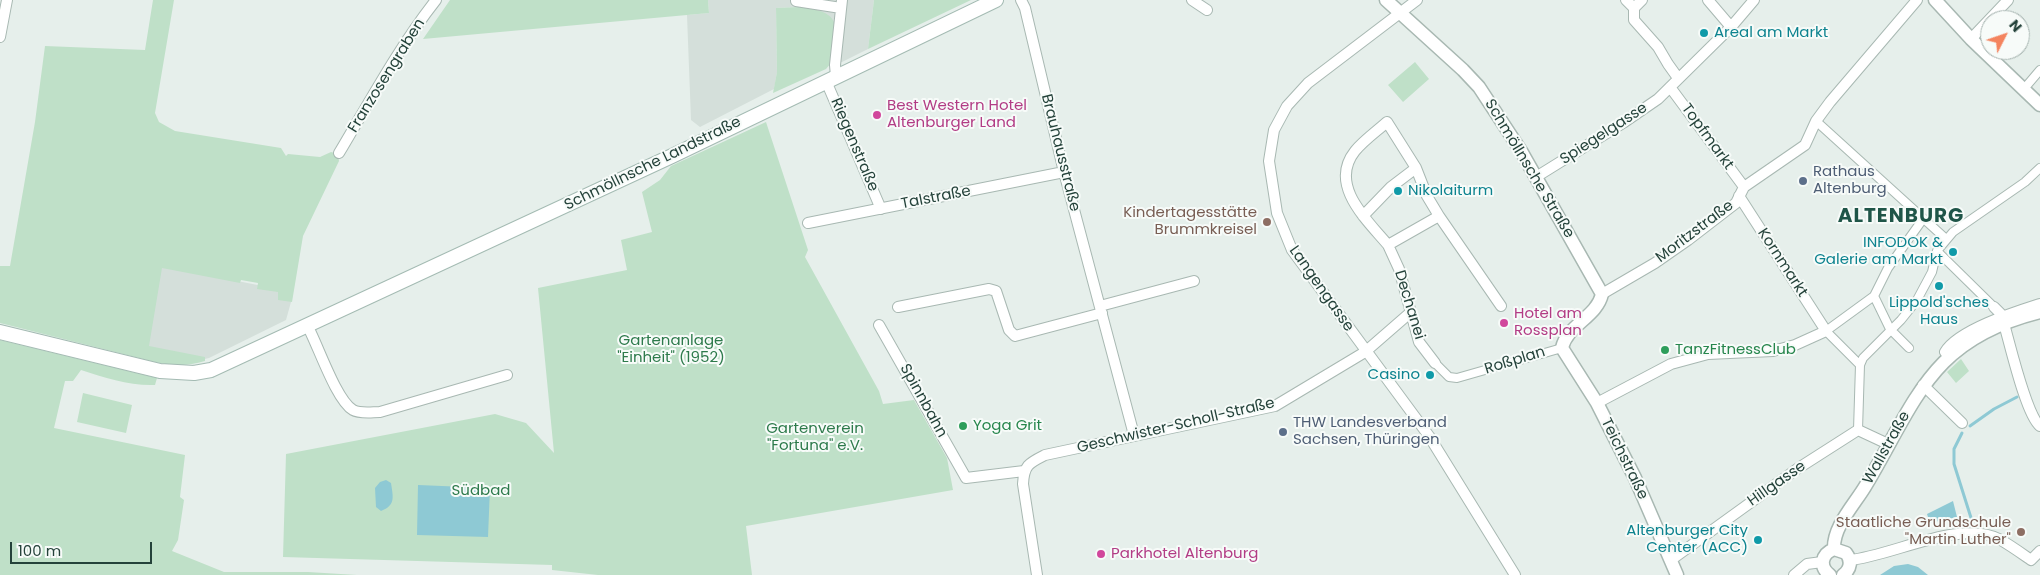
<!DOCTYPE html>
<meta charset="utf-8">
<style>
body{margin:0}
#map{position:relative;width:2040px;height:575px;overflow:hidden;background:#e6efeb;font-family:Poppins,sans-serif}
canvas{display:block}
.north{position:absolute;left:1980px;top:10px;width:50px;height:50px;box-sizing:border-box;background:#f7fbf9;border:1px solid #a3b1ad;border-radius:50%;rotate:49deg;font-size:14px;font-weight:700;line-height:20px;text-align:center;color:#24423a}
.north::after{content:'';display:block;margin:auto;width:18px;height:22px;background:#f4845f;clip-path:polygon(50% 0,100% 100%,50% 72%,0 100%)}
.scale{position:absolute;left:10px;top:542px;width:142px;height:22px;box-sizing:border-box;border:2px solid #24423a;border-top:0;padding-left:6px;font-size:15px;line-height:18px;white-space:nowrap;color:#24423a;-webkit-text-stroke:4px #f7fbf9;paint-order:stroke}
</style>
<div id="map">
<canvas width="2040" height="575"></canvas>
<div class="north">N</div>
<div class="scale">100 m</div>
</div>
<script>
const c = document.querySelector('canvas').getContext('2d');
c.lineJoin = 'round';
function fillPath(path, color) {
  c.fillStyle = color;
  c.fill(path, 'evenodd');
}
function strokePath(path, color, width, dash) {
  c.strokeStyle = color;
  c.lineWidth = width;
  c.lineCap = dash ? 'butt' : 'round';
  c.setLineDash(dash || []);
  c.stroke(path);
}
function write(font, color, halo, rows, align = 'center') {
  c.font = font + ' Poppins,sans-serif';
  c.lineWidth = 4;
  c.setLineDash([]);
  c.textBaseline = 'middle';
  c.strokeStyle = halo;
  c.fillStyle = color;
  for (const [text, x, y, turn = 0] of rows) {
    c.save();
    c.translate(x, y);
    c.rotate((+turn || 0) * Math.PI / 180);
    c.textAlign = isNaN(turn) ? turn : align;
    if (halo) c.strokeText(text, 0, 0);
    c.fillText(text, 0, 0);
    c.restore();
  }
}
fillPath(new Path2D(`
 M 708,0 L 874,0 L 868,49 L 842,62 L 832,62 L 821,12 L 800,7 L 776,8 L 777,72 L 774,89 L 700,127 L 691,120 L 687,15 L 709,13 Z
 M 156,265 L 288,291 L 291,302 L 286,320 L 209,358 L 192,362 L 136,351 Z`), '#d4dfda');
fillPath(new Path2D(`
 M 153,0 L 174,0 L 155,113 L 159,122 L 175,131 L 281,148 L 286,156 L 288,154 L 320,157 L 331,152 L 338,154 L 339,161 L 303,236 L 292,302 L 278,300 L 278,292 L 257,289 L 258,283 L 241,280 L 240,283 L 162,268 L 149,346 L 205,357 L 205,361 C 188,366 173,366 155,362 L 0,323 L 0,266 L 10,266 L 35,122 L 45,46 L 145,50 Z
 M 450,0 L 708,0 L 709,13 L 423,39 Z
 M 874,0 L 971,0 L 868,49 Z
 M 799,7 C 811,9 829,10 834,22 L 832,62 L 826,69 L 773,93 L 777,72 L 776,8 Z
 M 1415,62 L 1429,79 L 1403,102 L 1388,85 Z
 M 766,122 L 808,250 L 805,257 L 879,391 L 883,404 L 914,400 L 947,458 L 953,490 L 746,526 L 752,575 L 598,575 L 552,570 L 552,565 L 283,557 L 286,454 L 495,414 L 526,423 L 554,453 L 538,288 L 627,270 L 621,240 L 652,232 L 642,192 L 660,180 L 671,166 Z
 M 0,340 L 157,378 L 155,385 C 130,386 105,378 81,370 L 73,381 L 65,381 L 54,428 L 185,455 L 180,497 L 184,500 L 178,540 L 172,551 L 224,572 L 308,572 L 357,575 L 0,575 Z
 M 1961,359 L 1969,371 L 1956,383 L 1947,372 Z
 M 83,393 L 132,405 L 126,433 L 77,422 Z`), '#bfe0c8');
fillPath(new Path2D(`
 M 386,480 L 391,483 C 393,497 396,505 381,511 L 376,507 L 375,488 L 380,482 Z
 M 418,485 L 490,488 L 488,537 L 417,535 Z
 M 1953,501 L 1957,517 L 1930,523 L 1927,514 Z
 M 1908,564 L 1918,567 L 1928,575 L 1880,575 L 1894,566 Z`), '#8ec9d4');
strokePath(new Path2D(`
 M 1970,426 L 1994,409 L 2017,397
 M 1962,433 L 1954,449 L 1954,464 L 1972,521`), '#8ec9d4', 3);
const pedestrian = new Path2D(`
 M 2023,90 L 2040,70
 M 1816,121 L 1946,239
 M 1937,251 L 1994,307
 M 1874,296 L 1890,329 L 1909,348
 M 1435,363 L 1449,377 L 1457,378 L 1562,348
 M 1860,365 L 1826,331 L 1874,296 L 1888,268 L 1923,219
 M 1858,430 L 1860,365 L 1863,358 L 1901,320 L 1917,300 L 1932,272 L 1937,251 L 1953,232 L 2025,182 L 2040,168`);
const minor = new Path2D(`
 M 1021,0 L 1025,8 L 1064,172 L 1134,435
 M 1192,0 L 1207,10
 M 1417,0 L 1308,83 L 1287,106 L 1274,130 L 1269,161 L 1277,213 L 1292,250 L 1429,436 L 1515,575
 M 1626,0 L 1634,8
 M 1708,0 L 1731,27
 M 796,1 L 841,8
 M 1634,8 L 1634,20 L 1658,47 L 1668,64 L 1678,78
 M 1634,8 L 1642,0
 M 0,37 L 7,0
 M 1971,39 L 2008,0
 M 836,76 L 835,65 L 842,0
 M 826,81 L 881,209
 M 1670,87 L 1744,187
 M 1387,122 L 1416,168 L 1427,196 L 1439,216 L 1388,245 C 1367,220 1328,185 1355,151 C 1364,140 1377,131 1387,122 Z
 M 339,153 C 370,101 399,47 436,0
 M 1536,177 L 1623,123 L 1658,99 L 1731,27 L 1754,0
 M 1363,216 L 1391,187 L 1416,168
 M 1439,216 L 1501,306
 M 808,223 L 1064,172
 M 1388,245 L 1399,269 L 1419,342 L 1435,363
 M 1602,294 L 1655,263 L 1688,240 L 1736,203 L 1744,187 L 1805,145 L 1816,121 L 1830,102 L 1917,0
 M 1100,306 L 1194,281
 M 898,307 L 989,289 L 996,291 L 1009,330 L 1015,336 L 1102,313
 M 1994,307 L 2003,316
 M 2004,324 C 2010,344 2026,415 2040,426
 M 307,325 C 318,345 336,400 353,410 C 360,414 372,412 380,412 L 507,375
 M 879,325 L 966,478 L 1024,471
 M 1949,357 L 1945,352 C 1958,330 2015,312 2040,304
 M 1923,385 L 1962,423
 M 1597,403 L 1671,364 L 1708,354 L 1773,351 L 1795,345 L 1826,331 L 1739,196
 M 1671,560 L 1797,469 L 1858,430 L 1888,444
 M 1850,560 C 1892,556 1960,519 1999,539 C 2010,545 2021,553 2031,560 L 2040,551
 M 1037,575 L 1023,484 C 1024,465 1029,463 1045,455 L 1275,406 L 1365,352 L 1411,312
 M 1794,575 L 1807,564 L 1822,562`);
const tertiary = new Path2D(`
 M 1386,0 L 1463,70 L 1479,87 L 1521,151 L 1602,294 C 1597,317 1567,325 1562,348 L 1597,403 L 1635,478 L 1677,575
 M 1935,0 L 1971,39 L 2040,105
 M 1834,549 C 1833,526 1855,504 1866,485 C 1917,399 1931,339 2040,312
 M 1830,575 C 1819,567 1821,554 1834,549 L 1846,553 C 1852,561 1851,569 1843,575`);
const secondary = new Path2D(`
 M 0,332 L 160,371 L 194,373 L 211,370 L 672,156 L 996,0`);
strokePath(pedestrian, '#a8b8b2', 10);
strokePath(minor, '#a8b8b2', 12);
strokePath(tertiary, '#a8b8b2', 15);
strokePath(secondary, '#a4bbb3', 16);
strokePath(pedestrian, '#fff', 8);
strokePath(minor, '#fff', 10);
strokePath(tertiary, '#fff', 12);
strokePath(secondary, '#fff', 14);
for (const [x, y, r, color] of [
 [1704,33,5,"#0f9aa8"],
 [877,115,5,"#d1479c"],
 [1803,181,5,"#5c6f8a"],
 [1398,191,5,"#0f9aa8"],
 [1267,222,5,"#8d6e63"],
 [1953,252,5,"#0f9aa8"],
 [1939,286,5,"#0f9aa8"],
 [1504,323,5,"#d1479c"],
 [1665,350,5,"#2e9e5b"],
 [1430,375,5,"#0f9aa8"],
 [963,426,5,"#2e9e5b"],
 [1283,432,5,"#5c6f8a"],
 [2021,532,5,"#8d6e63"],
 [1758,540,5,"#0f9aa8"],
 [1101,554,5,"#d1479c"]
]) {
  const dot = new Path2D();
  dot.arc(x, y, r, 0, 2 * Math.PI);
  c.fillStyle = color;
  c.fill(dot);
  strokePath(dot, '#f7fbf9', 2);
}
write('15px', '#0d838f', '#f7fbf9', [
 ["Areal am Markt",1714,33,"left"],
 ["Nikolaiturm",1408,191,"left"],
 ["INFODOK &",1943,243],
 ["Galerie am Markt",1943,260],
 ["Lippold'sches",1939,303,"center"],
 ["Haus",1939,320,"center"],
 ["Casino",1420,375],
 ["Altenburger City",1748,531],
 ["Center (ACC)",1748,548]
], 'right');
write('15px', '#24423a', '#f7fbf9', [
 ["Franzosengraben",387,76,-58],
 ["Spiegelgasse",1604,134,-33],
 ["Topfmarkt",1707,137,54],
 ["Riegenstraße",854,145,67],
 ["Brauhausstraße",1060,153,76],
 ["Schmöllnsche Landstraße",653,164,-26],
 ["Schmöllnsche Straße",1529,169,59],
 ["Talstraße",936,198,-11],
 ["Moritzstraße",1695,232,-37],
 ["Kornmarkt",1782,263,57],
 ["Langengasse",1321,289,55],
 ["Dechanei",1409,305,73],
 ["Roßplan",1515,361,-17],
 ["Spinnbahn",923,401,61],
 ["Geschwister-Scholl-Straße",1176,426,-13],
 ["Wallstraße",1887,448,-61],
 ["Teichstraße",1624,459,64],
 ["Hillgasse",1777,484,-35]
]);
write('15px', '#b23c85', '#f7fbf9', [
 ["Best Western Hotel",887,106],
 ["Altenburger Land",887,123],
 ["Hotel am",1514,314],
 ["Rossplan",1514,331],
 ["Parkhotel Altenburg",1111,554]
], 'left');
write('15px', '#4e5e75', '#f7fbf9', [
 ["Rathaus",1813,172],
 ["Altenburg",1813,189],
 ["THW Landesverband",1293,423],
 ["Sachsen, Thüringen",1293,440]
], 'left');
write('15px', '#785e54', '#f7fbf9', [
 ["Kindertagesstätte",1257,213],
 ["Brummkreisel",1257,230],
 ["Staatliche Grundschule",2011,523],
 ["\"Martin Luther\"",2011,540]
], 'right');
write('15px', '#2d7a4b', '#f7fbf9', [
 ["Gartenanlage",671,341],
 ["\"Einheit\" (1952)",671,358],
 ["Gartenverein",815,429],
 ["\"Fortuna\" e.V.",815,446],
 ["Südbad",481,491]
]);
write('15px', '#27864d', '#f7fbf9', [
 ["TanzFitnessClub",1675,350],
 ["Yoga Grit",973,426]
], 'left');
c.letterSpacing = '1px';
write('bold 20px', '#1f5548', '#f7fbf9', [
 ["ALTENBURG",1901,217]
]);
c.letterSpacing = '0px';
</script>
